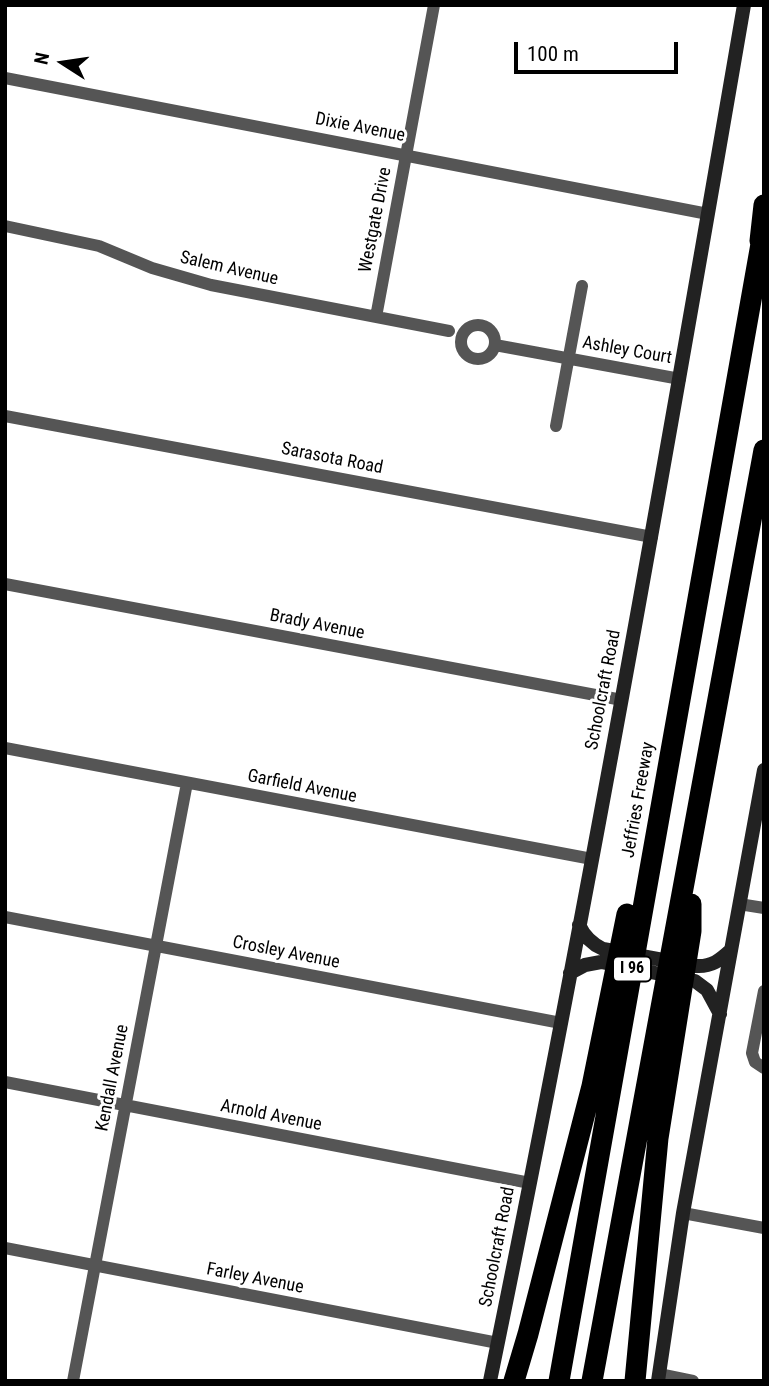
<!DOCTYPE html>
<style>
body{margin:0}
#map{position:relative;width:769px;height:1386px;overflow:hidden;background:#fff;font-family:"Roboto Condensed",sans-serif}
canvas{display:block}
.frame{position:absolute;inset:0;border:7px solid #000;pointer-events:none}
.north{position:absolute;left:28px;top:28px;width:70px;height:70px;-webkit-text-stroke:5px #fff;paint-order:stroke;rotate:282deg;font-size:19px;font-weight:700;line-height:28px;text-align:center;color:#000}
.north::after{content:'';display:block;margin:auto;width:24px;height:32px;background:#000;clip-path:polygon(50% 0,100% 100%,50% 72%,0 100%)}
.scale{position:absolute;left:514px;top:42px;width:164px;height:32px;box-sizing:border-box;border:4px solid #000;border-top:0;padding-left:9px;font-size:21px;line-height:24px;white-space:nowrap;color:#000;-webkit-text-stroke:5px #fff;paint-order:stroke}
</style>
<div id="map">
<canvas width="769" height="1386"></canvas>
<div class="frame"></div>
<div class="north">N</div>
<div class="scale">100 m</div>
</div>
<script>
const c = document.querySelector('canvas').getContext('2d');
c.lineJoin = 'round';
function strokePath(path, color, width, dash) {
  c.strokeStyle = color;
  c.lineWidth = width;
  c.lineCap = dash ? 'butt' : 'round';
  c.setLineDash(dash || []);
  c.stroke(path);
}
function write(font, color, halo, rows, align = 'center') {
  c.font = font + ' "Roboto Condensed",sans-serif';
  c.lineWidth = 6;
  c.setLineDash([]);
  c.textBaseline = 'middle';
  c.strokeStyle = halo;
  c.fillStyle = color;
  for (const [text, x, y, turn = 0] of rows) {
    c.save();
    c.translate(x, y);
    c.rotate((+turn || 0) * Math.PI / 180);
    c.textAlign = isNaN(turn) ? turn : align;
    if (halo) c.strokeText(text, 0, 0);
    c.fillText(text, 0, 0);
    c.restore();
  }
}
strokePath(new Path2D(`
 M 5,78 L 708,214
 M 5,226 L 99,246 L 152,268 L 211,285 L 449,331
 M 376,317 L 434,5
 M461 342a17 17 0 1 1 34 0a17 17 0 1 1-34 0Z
 M 495,345 L 680,379
 M 5,416 L 652,537
 M 556,426 L 582,286
 M 5,584 L 622,700
 M 5,748 L 592,859
 M 739,904 L 764,908
 M 5,917 L 561,1023
 M 764,991 L 752,1053 L 755,1062 L 764,1068
 M 5,1082 L 530,1183
 M 683,1213 L 764,1228
 M 5,1248 L 498,1343
 M 659,1374 L 693,1381
 M 73,1381 L 187,783`), '#555', 12);
strokePath(new Path2D(`
 M 579,925 C 584,936 592,944 603,949 L 696,966 C 712,967 720,960 731,950
 M 570,973 L 585,965 L 601,962 L 695,981 L 707,990 L 720,1014
 M 490,1381 C 584,924 665,465 744,5
 M 658,1381 L 683,1213 L 764,770`), '#222', 14);
strokePath(new Path2D(`
 M 760,241 L 764,205
 M 514,1381 L 528,1334 L 592,1086 L 627,914
 M 559,1381 L 764,227
 M 592,1381 L 764,450
 M 635,1381 L 658,1138 L 691,931 L 691,904`), '#000', 21);
for (const [x, y, w] of [
 [632,969,38]
]) {
  const box = new Path2D();
  box.roundRect(x - w / 2, y - 12.5, w, 25, 5);
  c.fillStyle = '#fff';
  c.fill(box);
  strokePath(box, '#000', 2);
}
write('bold 16px', '#000', null, [
 ["I 96",632,969]
]);
write('18px', '#000', '#fff', [
 ["Dixie Avenue",360,128,11],
 ["Westgate Drive",376,220,-79],
 ["Salem Avenue",229,269,13],
 ["Ashley Court",627,351,10],
 ["Sarasota Road",332,459,11],
 ["Brady Avenue",317,625,11],
 ["Schoolcraft Road",604,690,-79],
 ["Garfield Avenue",302,787,11],
 ["Jeffries Freeway",639,800,-80],
 ["Crosley Avenue",286,953,11],
 ["Kendall Avenue",113,1078,-79],
 ["Arnold Avenue",271,1116,11],
 ["Schoolcraft Road",498,1247,-79],
 ["Farley Avenue",255,1279,11]
]);
</script>
